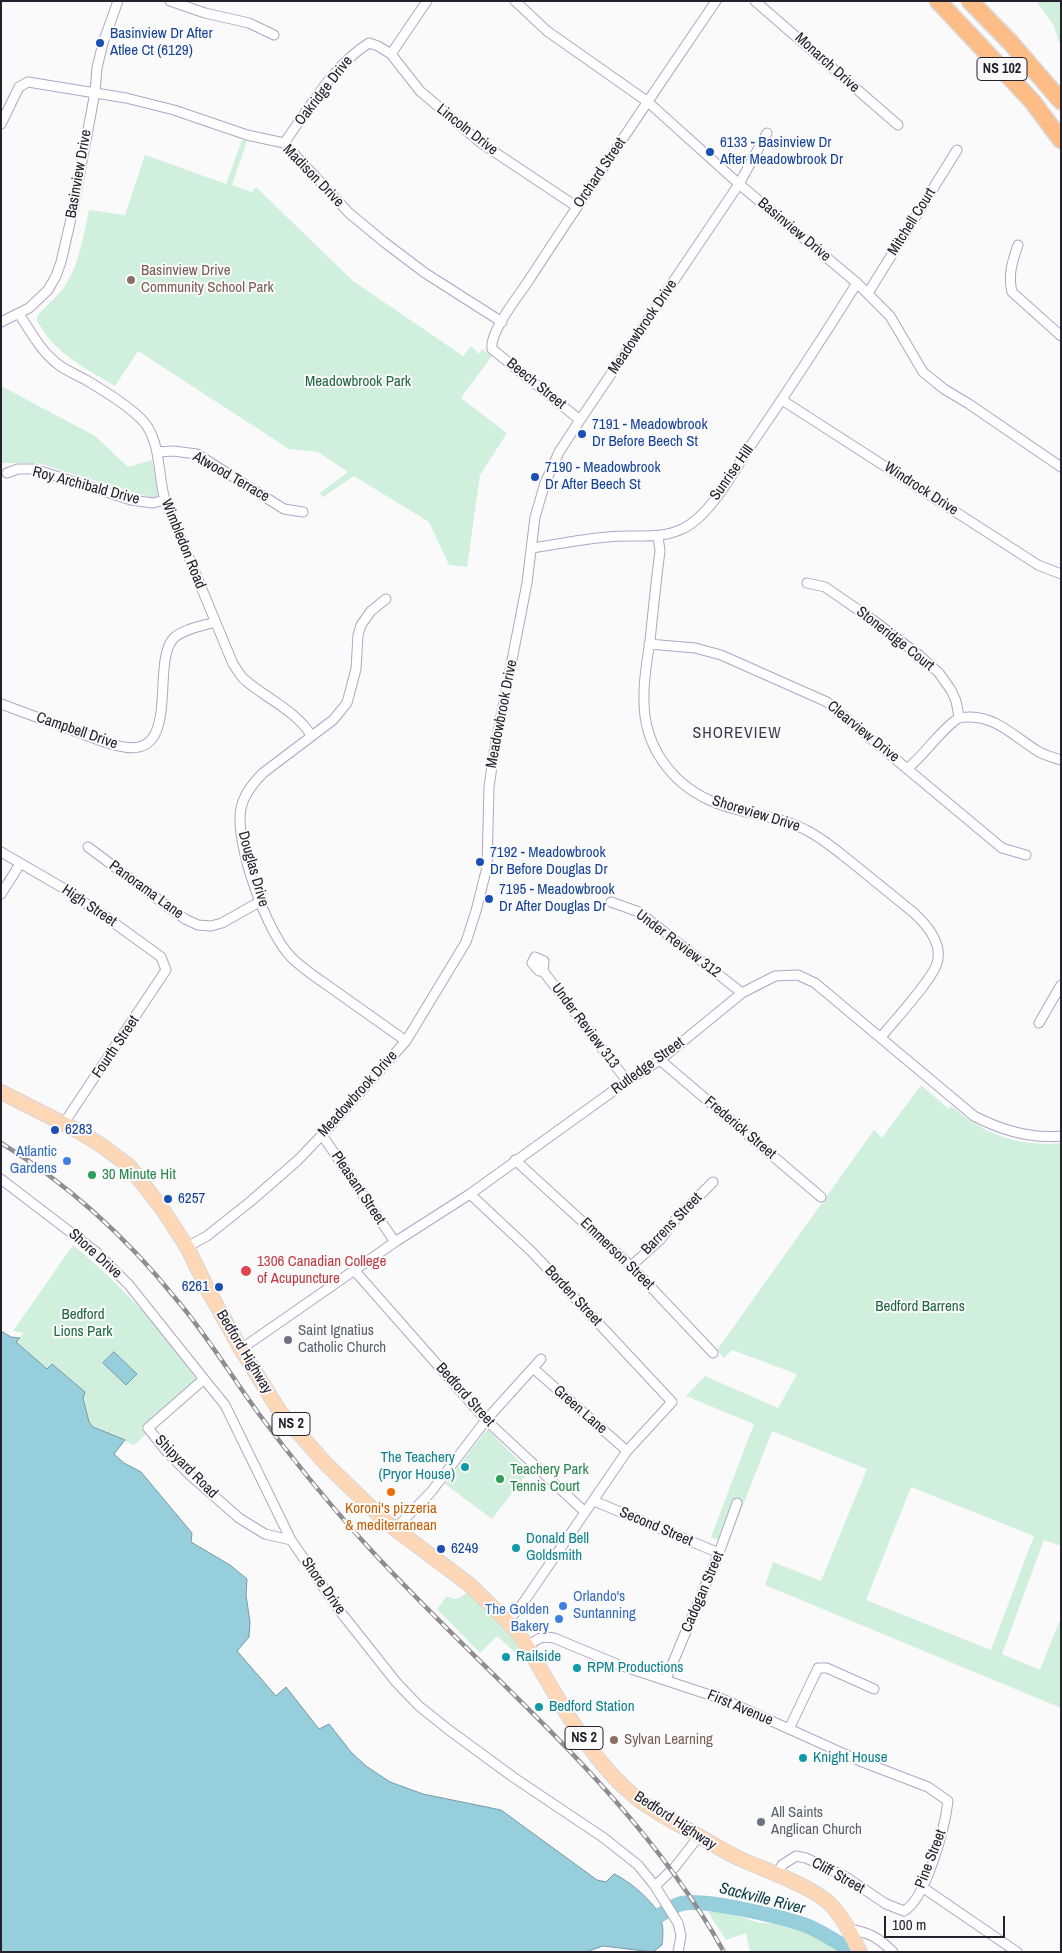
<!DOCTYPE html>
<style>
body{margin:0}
#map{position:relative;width:1062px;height:1953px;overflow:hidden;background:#fafafa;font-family:"Archivo Narrow",sans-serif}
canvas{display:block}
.frame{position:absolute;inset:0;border:2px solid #24202c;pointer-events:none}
.scale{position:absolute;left:884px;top:1916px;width:121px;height:22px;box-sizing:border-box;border:2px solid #24202c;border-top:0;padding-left:6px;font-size:15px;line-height:18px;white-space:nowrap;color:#24202c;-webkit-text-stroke:4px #fafafa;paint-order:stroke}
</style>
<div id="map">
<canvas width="1062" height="1953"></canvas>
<div class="frame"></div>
<div class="scale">100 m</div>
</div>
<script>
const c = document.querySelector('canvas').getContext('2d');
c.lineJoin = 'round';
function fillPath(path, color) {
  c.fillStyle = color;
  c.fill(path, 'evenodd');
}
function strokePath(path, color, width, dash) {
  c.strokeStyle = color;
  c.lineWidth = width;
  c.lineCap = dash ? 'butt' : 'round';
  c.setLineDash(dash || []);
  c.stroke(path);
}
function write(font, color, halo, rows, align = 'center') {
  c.font = font + ' "Archivo Narrow",sans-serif';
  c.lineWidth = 4;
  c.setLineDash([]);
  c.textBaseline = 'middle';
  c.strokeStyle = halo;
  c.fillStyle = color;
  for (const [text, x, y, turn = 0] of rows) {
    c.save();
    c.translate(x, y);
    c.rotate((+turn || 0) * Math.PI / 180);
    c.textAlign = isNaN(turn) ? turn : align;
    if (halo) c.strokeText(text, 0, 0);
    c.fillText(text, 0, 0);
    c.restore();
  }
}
fillPath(new Path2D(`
 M 1036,1 L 1061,1 L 1061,48 L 1053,24 Z
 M 242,140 L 247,141 L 232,185 L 252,192 L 256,187 L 353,281 L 463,356 L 471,346 L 479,354 L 482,349 L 492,356 L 461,398 L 507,433 L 480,475 L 467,567 L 449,565 L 429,522 L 354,476 L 323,497 L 320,493 L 348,472 L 318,452 L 289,449 L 138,351 L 115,386 C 89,370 57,355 41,327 C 39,324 36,321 37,317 C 38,313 59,295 63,289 C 79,266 83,237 89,210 L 125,215 L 145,155 L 226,184 Z
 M 1,386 L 95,436 L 128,467 L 152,460 L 159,500 L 37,463 L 1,463 Z
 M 921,1085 L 949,1109 L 951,1106 C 985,1134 1016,1147 1061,1143 L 1061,1546 L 1044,1540 L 1002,1654 L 1040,1670 L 1061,1617 L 1061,1708 L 765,1585 L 773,1562 L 821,1581 L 867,1469 L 772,1431 L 728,1544 L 711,1537 L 754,1424 L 686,1396 L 705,1376 L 778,1408 L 797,1374 L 732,1350 L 724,1358 L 717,1350 L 874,1130 L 882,1138 ZM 911,1487 L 1034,1536 L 991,1650 L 866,1600 Z
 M 73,1245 C 121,1285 166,1332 200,1385 L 134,1445 L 93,1427 L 88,1421 L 83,1396 L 52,1365 L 47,1369 L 16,1342 L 24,1333 L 13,1331 Z
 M 487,1429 L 529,1471 L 492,1519 L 445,1484 Z
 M 470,1590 L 515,1634 L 519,1656 L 497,1636 L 480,1653 L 437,1609 L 447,1596 C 457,1603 462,1596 470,1590 Z
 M 708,1912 L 725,1912 L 760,1923 L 793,1924 L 813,1928 C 818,1939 836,1942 844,1952 L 750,1952 L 746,1933 L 726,1940 Z`), '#d1efdd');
const water = new Path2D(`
 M 1,1331 L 11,1337 L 20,1338 L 16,1342 L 47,1369 L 52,1364 L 85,1392 L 83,1398 L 89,1422 L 93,1427 L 125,1440 L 114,1454 L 124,1463 L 141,1472 L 192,1533 L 191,1542 L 230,1565 L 247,1579 L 246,1595 L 250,1622 L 249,1637 L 237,1651 L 276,1696 L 286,1687 L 319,1729 L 329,1724 L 351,1752 L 366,1766 L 390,1782 L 423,1794 L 501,1810 L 597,1880 L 606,1882 L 614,1874 C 628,1880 655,1902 660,1917 C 664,1927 663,1936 662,1945 L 653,1952 L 603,1946 L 586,1952 L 1,1952 Z
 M 114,1352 L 137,1374 L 126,1385 L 103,1363 Z`);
fillPath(water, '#97cedb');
strokePath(water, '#749aa6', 1);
strokePath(new Path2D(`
 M 660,1915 C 666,1912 673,1906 680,1904 C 700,1897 788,1918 810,1927 C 825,1934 839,1943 853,1952`), '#97cedb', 15);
const minor = new Path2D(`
 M 170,1 L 205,13 L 249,23 L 274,35
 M 515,1 L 547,31 L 648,102 L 739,184 L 857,283 L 890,316 L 923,372 L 944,389 L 969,404 L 1061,467
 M 755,1 L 898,125
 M 391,54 L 427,1
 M 1,124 L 19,87 L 28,82 L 126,98 L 174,110 L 247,135 L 284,143 L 349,213 L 384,242 L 425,273 L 502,322
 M 284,143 C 309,109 332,66 369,43 L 378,46 L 391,54 L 420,91 L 481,143 L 577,207
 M 1018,245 C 1012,262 1008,275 1012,292 L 1061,336
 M 868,293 L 957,150
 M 19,314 C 31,332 41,352 59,365 C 67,371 77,375 86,380 C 103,390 136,410 147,426 C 161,448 158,476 165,500 L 233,664 C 237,669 240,676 245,680 C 267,699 295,710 311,735
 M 1,322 L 29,308 L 48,290 L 56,276 L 61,262 L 73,210 L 95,92 L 97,68 L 103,43 L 118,1
 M 782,400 L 1038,565 L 1061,574
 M 580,420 L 492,349 C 489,332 520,294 529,280 C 590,186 653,94 716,1
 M 158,452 L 173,451 L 197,454 L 284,509 L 303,512
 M 7,473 L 18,469 L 34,469 L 131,500 L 153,503 L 165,500
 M 658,536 L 660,551 C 656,581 653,611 650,641 C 647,661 643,681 644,701 C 644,745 670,782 709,800 C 740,815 776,814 806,830 C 822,838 836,850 850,861 C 871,878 893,896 914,913 C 928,926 943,944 937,963 C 933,979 893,1022 881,1037
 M 533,548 C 558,544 583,539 608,537 C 633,534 659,540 682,529 C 709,517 733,473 749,448 C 786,394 822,339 857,283
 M 807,583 L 825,587 L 873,620 L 919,655 L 939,673 L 951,690 L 956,701 L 959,717
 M 386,599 L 371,611 L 361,625 L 358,635 L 356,669 L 347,703 L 333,720 L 263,773 C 253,783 244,794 241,808 C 234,843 267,933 291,957 C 304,970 320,980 334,990 C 358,1007 382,1024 406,1041
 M 649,644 L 695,648 L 721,655 L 827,702 L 1002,848 L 1026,855
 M 1,704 C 26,713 52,723 77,732 C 92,737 108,745 124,747 C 181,757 151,664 173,639 C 182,629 203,626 215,622
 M 908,768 C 926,753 938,733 957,719 C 960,717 964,717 968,717 C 995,716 1014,736 1036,750 C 1043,755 1052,757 1061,760
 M 88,847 L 171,909 L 185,919 L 198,925 L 211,926 L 222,923 L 261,901
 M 1,852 L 63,888 L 106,917 L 161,957 L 166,970 L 64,1123
 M 1,894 L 20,864
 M 611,902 L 639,912 L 742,993
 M 543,971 L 544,961 L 535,957 L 532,963 L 539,971 L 543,971 L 627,1081
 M 1039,1023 L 1061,985
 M 660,1060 L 821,1197
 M 322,1135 L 395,1242
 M 515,1160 L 631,1266 L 713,1353
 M 1,1179 L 95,1251 L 129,1285 L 204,1379 L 225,1405 L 291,1540 L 339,1610 L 396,1682 L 419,1706 L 449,1730 L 513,1777 L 604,1838 L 638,1865 L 655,1886 L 678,1923 L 681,1936 L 678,1952
 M 470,1194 L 532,1252 L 672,1402 L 627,1451 L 523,1603 L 508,1621
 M 187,1247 L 207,1236 L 251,1201 L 298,1160 L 322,1135 L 406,1041 L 466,942 L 476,911 L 487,867 L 489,787 L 494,752 L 527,583 L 535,517 L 545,483 L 559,452 L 580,420 L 739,184 L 767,133
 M 631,1266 L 660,1240 L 675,1220 L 713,1182
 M 354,1270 L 486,1420 L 585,1512
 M 241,1349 L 395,1242 L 470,1194 L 627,1081 L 660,1060 L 742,993 L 775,976 L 798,975 L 815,983 L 974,1116 C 1001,1130 1030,1139 1061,1136
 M 533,1368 L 627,1451
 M 204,1379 L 148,1428 L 167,1452 L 190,1475 L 239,1518 L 265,1534 L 291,1540
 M 594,1501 L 719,1553
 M 395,1529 L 431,1492 L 486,1420 L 541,1359
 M 528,1647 C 537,1638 541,1636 554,1638 L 619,1665 L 725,1700 L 860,1761 L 928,1787 L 948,1801 C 945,1827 926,1899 904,1911 L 886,1904 L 846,1877 L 806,1858 L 796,1856 L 782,1865 L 777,1875
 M 666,1679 L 719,1553 L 737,1503
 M 789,1729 L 818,1668 L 827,1668 L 874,1689
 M 655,1886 L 675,1867 L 699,1836
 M 922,1887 L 1017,1952
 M 848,1929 C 868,1932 878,1937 893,1952`);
const primary = new Path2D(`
 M 1,1092 L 78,1131 L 101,1145 L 129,1166 L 161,1207 L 187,1247 L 209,1292 L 241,1349 L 280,1412 L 326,1464 L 386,1522 L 470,1585 L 518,1632 C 554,1688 582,1752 634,1796 C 651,1810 672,1821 692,1832 C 710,1842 726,1853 745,1861 C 768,1871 816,1888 832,1906 C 844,1919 852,1936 860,1952`);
const motorway = new Path2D(`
 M 938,1 L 1032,101 L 1061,140
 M 970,1 L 1010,42 L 1061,101`);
strokePath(minor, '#b0a6c5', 11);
strokePath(primary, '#d8d7d9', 16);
strokePath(motorway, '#d8d7d9', 19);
strokePath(minor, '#fff', 9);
strokePath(primary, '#fed7b7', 14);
strokePath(motorway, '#febd87', 16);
const rail = new Path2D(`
 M 1,1143 C 68,1184 127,1238 176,1299 C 207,1335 231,1376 259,1414 C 291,1457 324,1498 360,1538 C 482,1674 634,1789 724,1952`);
strokePath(rail, '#8f8d93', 4.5);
strokePath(rail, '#fafafa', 2.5, [8]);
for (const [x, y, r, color] of [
 [100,43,5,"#1a4fb4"],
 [710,152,5,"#1a4fb4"],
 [131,280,5,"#8d6e63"],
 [582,434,5,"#1a4fb4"],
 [535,477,5,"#1a4fb4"],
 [480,862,5,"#1a4fb4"],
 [489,899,5,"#1a4fb4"],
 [55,1130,5,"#1a4fb4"],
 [67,1161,5,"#3f7fe0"],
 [92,1175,5,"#2e9e5b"],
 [168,1199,5,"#1a4fb4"],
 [246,1271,6,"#e0444e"],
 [219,1287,5,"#1a4fb4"],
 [288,1340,5,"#6b7280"],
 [465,1467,5,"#0f9aa8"],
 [500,1479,5,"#2e9e5b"],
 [391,1492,5,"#e8710a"],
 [516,1548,5,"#0f9aa8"],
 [441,1549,5,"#1a4fb4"],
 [563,1606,5,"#3f7fe0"],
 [559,1619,5,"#3f7fe0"],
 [506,1657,5,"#0f9aa8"],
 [577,1668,5,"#0f9aa8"],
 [539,1707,5,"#0f9aa8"],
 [614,1740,5,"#8d6e63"],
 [803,1758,5,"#0f9aa8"],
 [761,1822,5,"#6b7280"]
]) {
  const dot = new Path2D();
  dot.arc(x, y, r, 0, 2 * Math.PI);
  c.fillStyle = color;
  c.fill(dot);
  strokePath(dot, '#fafafa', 2);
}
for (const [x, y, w] of [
 [1002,69,50],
 [291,1424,38],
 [584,1738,38]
]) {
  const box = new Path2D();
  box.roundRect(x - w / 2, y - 11.5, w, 23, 4);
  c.fillStyle = '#fafafa';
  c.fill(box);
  strokePath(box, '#24202c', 1);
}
write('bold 14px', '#24202c', null, [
 ["NS 102",1002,69],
 ["NS 2",291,1424],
 ["NS 2",584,1738]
]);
write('15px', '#164399', '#fafafa', [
 ["Basinview Dr After",110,34],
 ["Atlee Ct (6129)",110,51],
 ["6133 - Basinview Dr",720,143],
 ["After Meadowbrook Dr",720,160],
 ["7191 - Meadowbrook",592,425],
 ["Dr Before Beech St",592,442],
 ["7190 - Meadowbrook",545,468],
 ["Dr After Beech St",545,485],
 ["7192 - Meadowbrook",490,853],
 ["Dr Before Douglas Dr",490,870],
 ["7195 - Meadowbrook",499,890],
 ["Dr After Douglas Dr",499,907],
 ["6283",65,1130],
 ["6257",178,1199],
 ["6261",209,1287,"right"],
 ["6249",451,1549]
], 'left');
write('15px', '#24202c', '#fafafa', [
 ["Monarch Drive",827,63,42],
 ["Oakridge Drive",324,91,-52],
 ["Lincoln Drive",467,130,38],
 ["Orchard Street",600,173,-56],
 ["Basinview Drive",79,174,-80],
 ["Madison Drive",313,176,46],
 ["Mitchell Court",912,222,-58],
 ["Basinview Drive",794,230,40],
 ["Meadowbrook Drive",643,327,-56],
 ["Beech Street",536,384,39],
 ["Sunrise Hill",732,473,-55],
 ["Atwood Terrace",231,477,30],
 ["Roy Archibald Drive",86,486,15],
 ["Windrock Drive",921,489,33],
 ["Wimbledon Road",183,544,68],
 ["Stoneridge Court",895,639,38],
 ["Meadowbrook Drive",502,714,-79],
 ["Campbell Drive",77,731,19],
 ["Clearview Drive",863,732,39],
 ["Shoreview Drive",756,814,17],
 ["Douglas Drive",253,869,74],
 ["Panorama Lane",146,890,36],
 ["High Street",89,906,34],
 ["Under Review 312",678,944,37],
 ["Under Review 313",585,1026,53],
 ["Fourth Street",116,1047,-56],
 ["Rutledge Street",648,1066,-36],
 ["Meadowbrook Drive",358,1094,-48],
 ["Frederick Street",740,1128,40],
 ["Pleasant Street",358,1188,56],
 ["Barrens Street",672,1224,-46],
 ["Shore Drive",95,1254,42],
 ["Emmerson Street",617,1254,44],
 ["Borden Street",573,1296,47],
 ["Bedford Highway",244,1352,59],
 ["Bedford Street",465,1395,48],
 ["Green Lane",580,1410,41],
 ["Shipyard Road",186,1467,45],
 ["Second Street",656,1527,23],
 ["Shore Drive",323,1586,55],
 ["Cadogan Street",703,1592,-67],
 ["First Avenue",740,1708,23],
 ["Bedford Highway",675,1821,33],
 ["Pine Street",931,1859,-69],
 ["Cliff Street",838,1876,29]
]);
write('15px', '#785e54', '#fafafa', [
 ["Basinview Drive",141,271],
 ["Community School Park",141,288],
 ["Sylvan Learning",624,1740]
], 'left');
write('15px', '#1f6644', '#fafafa', [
 ["Meadowbrook Park",358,382],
 ["Bedford Barrens",920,1307],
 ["Bedford",83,1315],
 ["Lions Park",83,1332]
]);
write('15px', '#366cbe', '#fafafa', [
 ["Atlantic",57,1152],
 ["Gardens",57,1169],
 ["Orlando's",573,1597,"left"],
 ["Suntanning",573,1614,"left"],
 ["The Golden",549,1610],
 ["Bakery",549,1627]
], 'right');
write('15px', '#27864d', '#fafafa', [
 ["30 Minute Hit",102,1175],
 ["Teachery Park",510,1470],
 ["Tennis Court",510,1487]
], 'left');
write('15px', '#be3a42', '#fafafa', [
 ["1306 Canadian College",257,1262],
 ["of Acupuncture",257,1279]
], 'left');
write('15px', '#5b616d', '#fafafa', [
 ["Saint Ignatius",298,1331],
 ["Catholic Church",298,1348],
 ["All Saints",771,1813],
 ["Anglican Church",771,1830]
], 'left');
write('15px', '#0d838f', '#fafafa', [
 ["The Teachery",455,1458,"right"],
 ["(Pryor House)",455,1475,"right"],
 ["Donald Bell",526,1539],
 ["Goldsmith",526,1556],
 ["Railside",516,1657],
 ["RPM Productions",587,1668],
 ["Bedford Station",549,1707],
 ["Knight House",813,1758]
], 'left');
write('15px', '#c56008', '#fafafa', [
 ["Koroni's pizzeria",391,1509],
 ["& mediterranean",391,1526]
]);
c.letterSpacing = '1px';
write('16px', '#403650', '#fafafa', [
 ["SHOREVIEW",737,734]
]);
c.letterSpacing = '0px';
write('italic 16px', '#053944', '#fafafa', [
 ["Sackville River",762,1899,14]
]);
</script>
